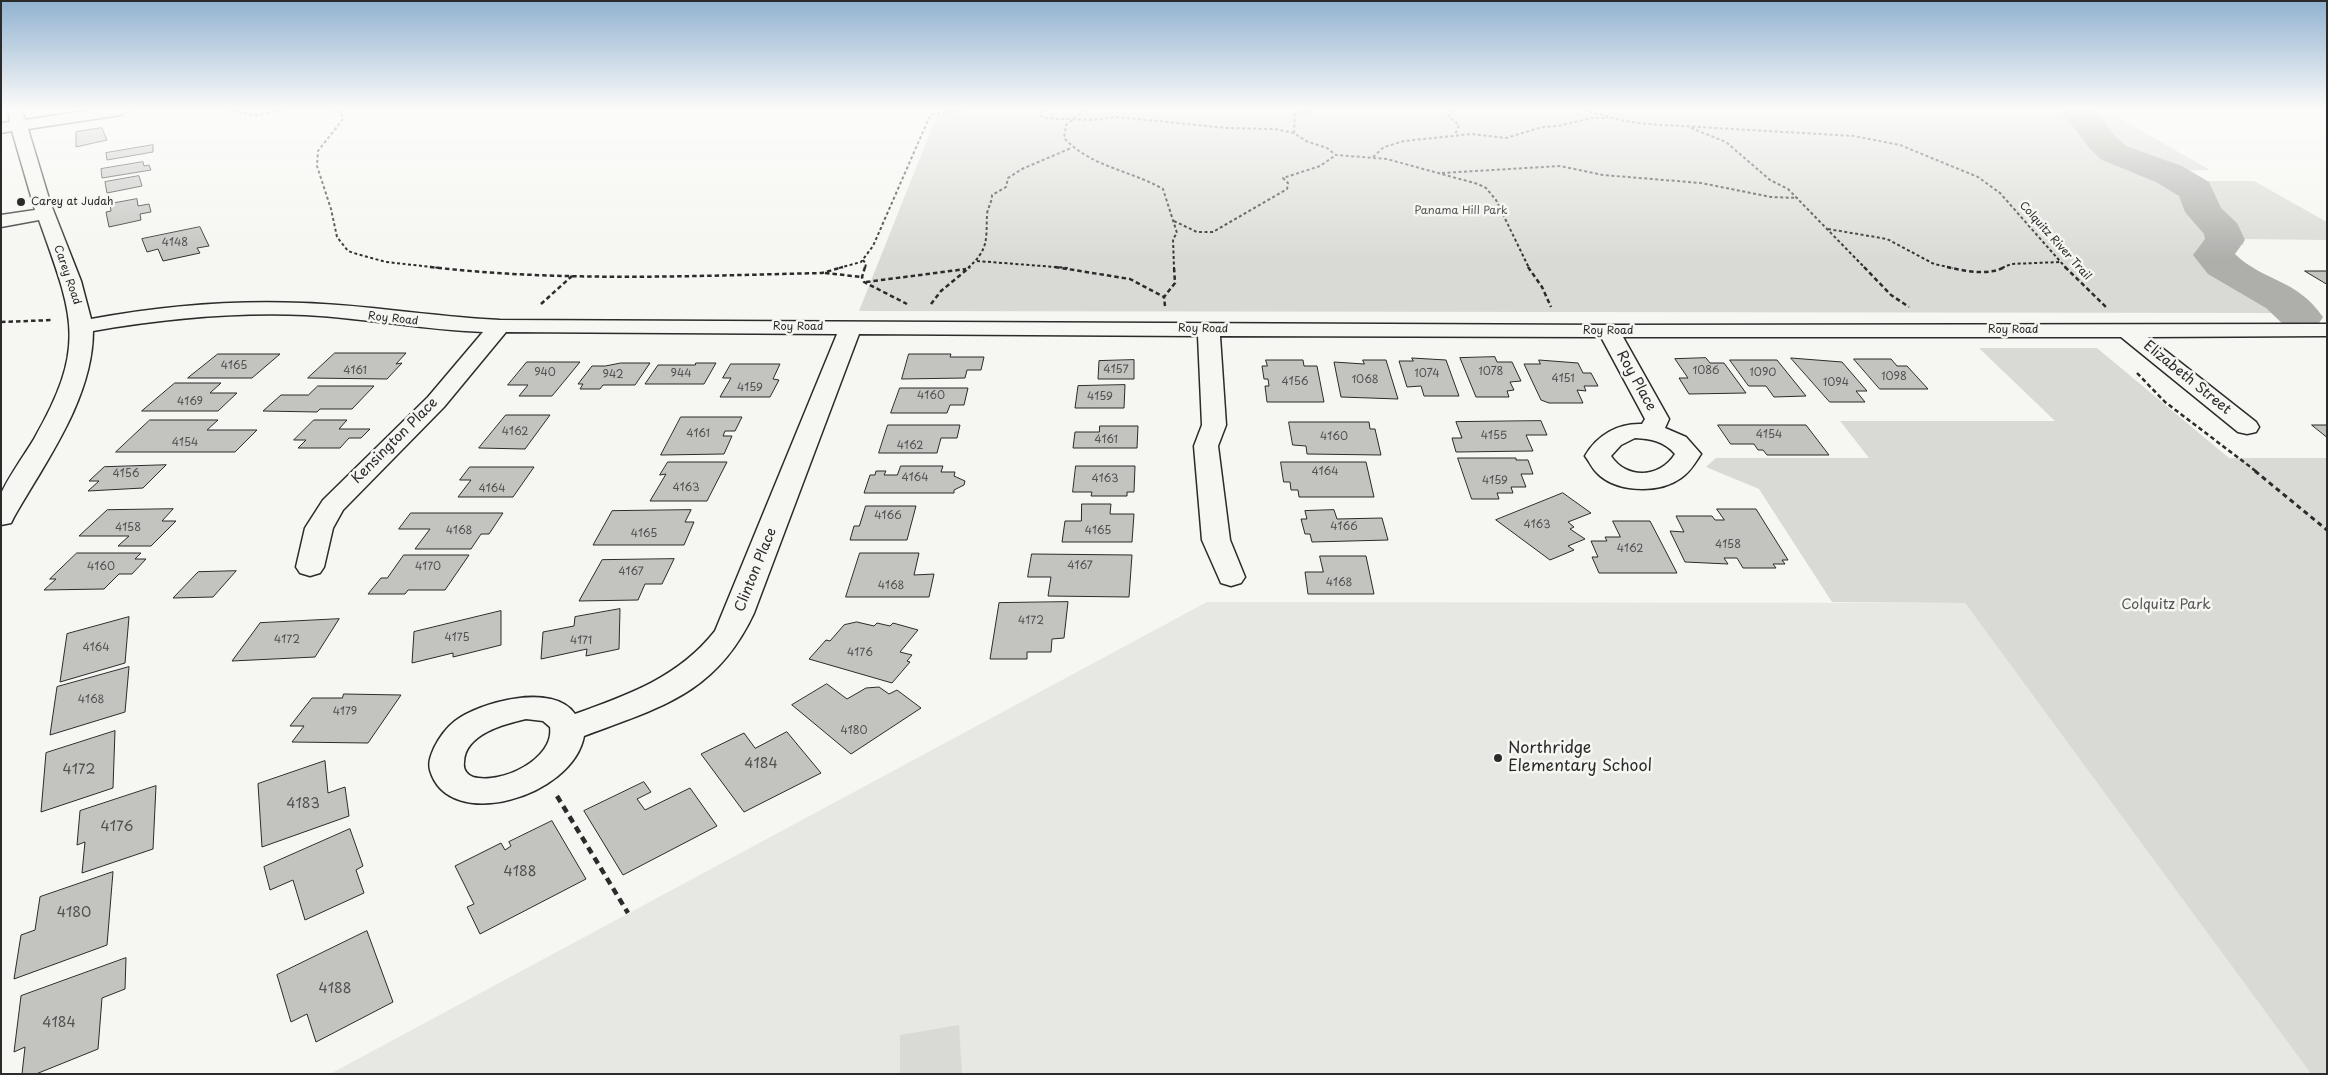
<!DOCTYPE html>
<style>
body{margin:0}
#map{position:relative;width:2328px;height:1075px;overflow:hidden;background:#f6f6f2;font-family:"Playpen Sans",sans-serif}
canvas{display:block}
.frame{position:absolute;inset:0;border:2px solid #2b2b2b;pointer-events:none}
</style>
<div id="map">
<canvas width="2328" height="1075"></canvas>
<div class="frame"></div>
</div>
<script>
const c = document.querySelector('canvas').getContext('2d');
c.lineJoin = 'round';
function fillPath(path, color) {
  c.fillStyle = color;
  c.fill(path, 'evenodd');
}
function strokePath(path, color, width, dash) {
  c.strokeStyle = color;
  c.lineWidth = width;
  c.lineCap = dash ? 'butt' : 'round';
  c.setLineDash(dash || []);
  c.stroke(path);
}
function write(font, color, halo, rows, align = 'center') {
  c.font = font + ' "Playpen Sans",sans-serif';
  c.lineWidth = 5;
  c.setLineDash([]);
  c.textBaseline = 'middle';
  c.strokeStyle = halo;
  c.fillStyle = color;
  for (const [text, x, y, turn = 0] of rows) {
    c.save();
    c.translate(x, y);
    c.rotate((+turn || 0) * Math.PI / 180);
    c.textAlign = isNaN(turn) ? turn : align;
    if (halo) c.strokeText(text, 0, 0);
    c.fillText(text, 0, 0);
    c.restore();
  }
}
fillPath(new Path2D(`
 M 1207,602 L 1965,603 L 2311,1074 L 330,1074 Z`), '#e7e7e3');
fillPath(new Path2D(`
 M 939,110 L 2105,110 L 2210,170 L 2155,170 L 2179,181 L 2254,181 L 2327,222 L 2327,240 L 2242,239 L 2244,244 L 2218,255 L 2219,258 L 2229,266 L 2282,291 L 2285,295 L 2286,313 L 859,311 Z
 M 1979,348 L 2097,348 L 2229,458 L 2327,458 L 2327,1074 L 2311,1074 L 1965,603 L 1832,602 L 1759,489 L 1706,467 L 1716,458 L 1869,458 L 1840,421 L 2055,421 Z
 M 959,1025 L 962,1074 L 900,1074 L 900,1035 Z`), '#d9d9d5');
fillPath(new Path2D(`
 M 2060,110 L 2095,110 L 2115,136 L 2126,146 L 2182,166 L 2209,182 L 2221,208 L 2237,223 L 2245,240 L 2235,254 C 2264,282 2296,278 2323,317 L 2317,326 L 2301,330 L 2285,326 L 2266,308 L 2208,274 L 2193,255 L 2205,239 L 2204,234 L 2185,212 L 2179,196 L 2156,182 L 2102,160 L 2091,150 Z`), '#aeaeab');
const building = new Path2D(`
 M 102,128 L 107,140 L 76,147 L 76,132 Z
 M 153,145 L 153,152 L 107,160 L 106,153 Z
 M 143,162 L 144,166 L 149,165 L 151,170 L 102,178 L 101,169 Z
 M 139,176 L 142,186 L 107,193 L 105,182 Z
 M 137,199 L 138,206 L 149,204 L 151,212 L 140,214 L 141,220 L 109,227 L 106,212 L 111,211 L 110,204 Z
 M 200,227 L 209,246 L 197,248 L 200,253 L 163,261 L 158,249 L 147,252 L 142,239 Z
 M 2305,271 L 2327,271 L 2327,284 Z
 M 335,353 L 406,353 L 396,364 L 402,363 L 387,379 L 308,378 Z
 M 218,354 L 280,354 L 252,378 L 188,378 Z
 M 909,354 L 951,354 L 950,357 L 984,357 L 981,370 L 967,370 L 965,378 L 902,379 Z
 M 1495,357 L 1497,362 L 1512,362 L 1521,381 L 1510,382 L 1514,390 L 1507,391 L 1509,397 L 1476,397 L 1460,358 Z
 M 1412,358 L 1446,360 L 1459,396 L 1424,396 L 1421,386 L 1407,387 L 1399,361 L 1413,361 Z
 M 1706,358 L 1710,363 L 1724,363 L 1746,393 L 1689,394 L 1679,378 L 1688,378 L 1675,359 Z
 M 1791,358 L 1842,362 L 1867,391 L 1856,391 L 1865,402 L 1830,402 Z
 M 1854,359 L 1891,359 L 1897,366 L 1907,366 L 1928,389 L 1880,389 Z
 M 1134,360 L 1134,379 L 1098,379 L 1099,361 Z
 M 1266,360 L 1303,360 L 1304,366 L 1317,366 L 1324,402 L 1267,402 L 1265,386 L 1269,386 L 1268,379 L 1264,379 L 1262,366 L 1267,366 Z
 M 1363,360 L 1386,360 L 1398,399 L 1341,397 L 1334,362 L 1364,364 Z
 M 1539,360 L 1578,363 L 1583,373 L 1591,373 L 1598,386 L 1584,386 L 1586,391 L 1577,390 L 1583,403 L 1549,403 L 1541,400 L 1524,364 L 1540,364 Z
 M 1730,360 L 1777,360 L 1806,396 L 1774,397 L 1766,386 L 1749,386 Z
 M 527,362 L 580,362 L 552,396 L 519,396 L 528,385 L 508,385 Z
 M 621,363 L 650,363 L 635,385 L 603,385 L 600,389 L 580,389 L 583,384 L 578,384 L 592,366 L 605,366 Z
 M 696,363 L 716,363 L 704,384 L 645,384 L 658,365 L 695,365 Z
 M 731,364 L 780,364 L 773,379 L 779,380 L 770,397 L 720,397 L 731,378 L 723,378 Z
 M 175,383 L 221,383 L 210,393 L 237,393 L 218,411 L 142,411 Z
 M 1125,385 L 1124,408 L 1075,408 L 1078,386 Z
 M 318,386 L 374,386 L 352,409 L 320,409 L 317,412 L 263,411 L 281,395 L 308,395 Z
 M 900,388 L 968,388 L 964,405 L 950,405 L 947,413 L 891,413 Z
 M 506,415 L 550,415 L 525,449 L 479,448 Z
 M 681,417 L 742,417 L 735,431 L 725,431 L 723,436 L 732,436 L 724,454 L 661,455 Z
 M 150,420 L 218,420 L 207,430 L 257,430 L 235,452 L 116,452 Z
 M 314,420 L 347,420 L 339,429 L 370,429 L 361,438 L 349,438 L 340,448 L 298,448 L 306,440 L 294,440 Z
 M 1541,421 L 1547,435 L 1526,435 L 1533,451 L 1456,452 L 1452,438 L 1462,438 L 1456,422 Z
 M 1289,422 L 1369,422 L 1370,429 L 1375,429 L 1381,455 L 1307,454 L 1306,446 L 1293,445 Z
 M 888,425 L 960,425 L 957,438 L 941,438 L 937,453 L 879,453 Z
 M 1718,425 L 1806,425 L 1829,455 L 1767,455 L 1763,450 L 1758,450 L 1754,444 L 1731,444 Z
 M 2312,425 L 2327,425 L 2327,437 Z
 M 1100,426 L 1138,426 L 1137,448 L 1073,448 L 1075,432 L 1099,432 Z
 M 1458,458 L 1516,458 L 1516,460 L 1528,460 L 1533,474 L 1521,474 L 1526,487 L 1511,487 L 1513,493 L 1497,493 L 1499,499 L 1472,499 Z
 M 668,462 L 727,462 L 707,501 L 650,501 L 666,474 L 660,475 Z
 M 1281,462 L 1366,462 L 1374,497 L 1299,497 L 1298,490 L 1291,490 L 1290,482 L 1284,482 Z
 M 166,465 L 143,488 L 88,491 L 99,481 L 89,481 L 104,467 Z
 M 901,466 L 943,466 L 941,472 L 955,472 L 954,476 L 965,481 L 964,485 L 954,490 L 954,493 L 864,493 L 870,475 L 875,475 L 876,471 L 886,471 L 884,475 L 897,475 Z
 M 1076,466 L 1135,466 L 1134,492 L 1127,492 L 1127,496 L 1091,496 L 1092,492 L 1073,492 Z
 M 470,467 L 534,467 L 513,497 L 458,497 L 471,480 L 460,480 Z
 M 1563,493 L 1591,513 L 1568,522 L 1574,527 L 1570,529 L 1585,539 L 1568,546 L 1574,550 L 1550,560 L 1496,520 Z
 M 1082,504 L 1111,504 L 1110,514 L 1134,514 L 1132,542 L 1062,542 L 1065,521 L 1081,521 Z
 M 866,506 L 916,506 L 907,540 L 850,540 L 854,526 L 859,526 Z
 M 173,509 L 162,521 L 176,521 L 151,546 L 118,546 L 129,536 L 79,536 L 107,510 Z
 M 1717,509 L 1756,509 L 1788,560 L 1782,560 L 1785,564 L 1773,564 L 1776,568 L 1743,568 L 1737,558 L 1724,558 L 1728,564 L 1685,562 L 1670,531 L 1684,532 L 1676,516 L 1712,516 L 1715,520 L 1724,520 Z
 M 691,510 L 685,522 L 694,522 L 684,545 L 593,545 L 612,511 Z
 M 1334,510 L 1337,519 L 1382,518 L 1388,540 L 1312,542 L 1310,534 L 1305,534 L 1301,519 L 1307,519 L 1305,511 Z
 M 411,513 L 503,513 L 489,534 L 481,534 L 471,549 L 415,549 L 430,529 L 399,529 Z
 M 1613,521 L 1650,521 L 1677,573 L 1599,573 L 1592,557 L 1598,557 L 1591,541 L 1607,541 L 1605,537 L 1620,537 Z
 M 77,553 L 141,553 L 135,559 L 146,559 L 132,574 L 119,574 L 104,589 L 44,590 L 56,579 L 50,579 Z
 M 860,553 L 919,553 L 914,575 L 934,574 L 929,597 L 846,597 Z
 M 1032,554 L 1132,555 L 1129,597 L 1048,596 L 1051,577 L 1028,577 Z
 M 404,555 L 469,555 L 445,590 L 408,590 L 405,594 L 368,594 L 381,578 L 387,578 Z
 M 1320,556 L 1366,556 L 1374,594 L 1308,594 L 1305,572 L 1323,572 Z
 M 674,559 L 662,584 L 645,584 L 638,600 L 579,601 L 602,560 Z
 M 236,571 L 213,597 L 173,598 L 198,572 Z
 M 1068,602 L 1064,638 L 1052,639 L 1051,652 L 1027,652 L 1027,659 L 990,659 L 999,603 Z
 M 620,609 L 619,649 L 586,656 L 587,649 L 541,659 L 543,632 L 574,626 L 575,617 Z
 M 501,611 L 501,645 L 453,657 L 453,653 L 412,663 L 414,632 Z
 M 129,617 L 125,663 L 60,682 L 67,634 Z
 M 339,619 L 315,657 L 232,661 L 260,623 Z
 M 857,622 L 874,626 L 877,623 L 890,626 L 893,623 L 918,630 L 900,652 L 912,655 L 907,661 L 910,662 L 892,683 L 809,659 L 826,640 L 830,641 L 844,625 Z
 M 129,667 L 125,712 L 50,735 L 57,687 Z
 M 827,684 L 847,699 L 866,688 L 879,687 L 889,694 L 897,690 L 921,708 L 851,754 L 792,705 Z
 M 344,694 L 401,695 L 368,743 L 292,742 L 304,726 L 290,726 L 312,698 L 342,698 Z
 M 115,731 L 113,788 L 41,812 L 46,753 Z
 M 787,732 L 821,773 L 744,812 L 701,754 L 744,733 L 755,748 Z
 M 325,761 L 328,793 L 345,787 L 349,816 L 262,847 L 258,784 Z
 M 644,782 L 651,792 L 637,799 L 645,810 L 690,788 L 717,826 L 623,875 L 584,811 Z
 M 156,786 L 153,849 L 82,873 L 85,842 L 77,845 L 80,811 Z
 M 552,821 L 586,879 L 480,934 L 467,907 L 474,904 L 455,866 L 501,843 L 505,850 L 511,846 L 509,842 Z
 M 350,829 L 363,866 L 356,870 L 364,893 L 305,920 L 293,880 L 270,890 L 264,867 Z
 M 113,872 L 107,945 L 14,979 L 21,935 L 35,930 L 40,897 Z
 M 367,931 L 393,1002 L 316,1042 L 307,1014 L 291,1022 L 277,975 Z
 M 126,958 L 125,989 L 102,998 L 98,1049 L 36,1074 L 22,1074 L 25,1047 L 14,1052 L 21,996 Z`);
fillPath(building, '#c3c3c0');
strokePath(building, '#2b2b2b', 1);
const minor = new Path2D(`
 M 8,110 L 22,110 L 25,120 L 92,110 L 129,110 L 121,115 L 28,129 L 50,202 L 81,281 L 91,319 C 161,306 232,300 303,303 C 369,305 434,317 500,320 L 1608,325 L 2327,324 L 2327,336 L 2148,337 L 2256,422 L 2259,427 L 2256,432 L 2247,434 L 2238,432 L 2121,337 L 1623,337 L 1669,419 L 1665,428 L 1686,437 L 1701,454 C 1695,463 1690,472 1681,478 C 1659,494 1615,493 1596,472 C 1592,468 1589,461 1585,456 C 1597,435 1618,423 1642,424 L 1645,419 L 1601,337 L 1220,336 L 1226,425 L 1218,446 L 1230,540 L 1245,577 L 1241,583 L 1231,586 L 1221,583 L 1202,540 L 1194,446 L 1202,425 L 1198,336 L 859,334 L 754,613 C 716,694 661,707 584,736 C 573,797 448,834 430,770 C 428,762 431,755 434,748 C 439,738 446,728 455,721 C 479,702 554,682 575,714 C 628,695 679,677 715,631 L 837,334 L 506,332 L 444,407 L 343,510 L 333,528 L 324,567 L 320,573 L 310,576 L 300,573 L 296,567 L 305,528 L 323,500 L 428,397 L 483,332 C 424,330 365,318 305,315 C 234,312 162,319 93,331 C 93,398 46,461 14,517 L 11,523 L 1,525 C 1,516 0,504 1,495 C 3,485 27,451 34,439 C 88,345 73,316 39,220 L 1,227 L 1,215 L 35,210 L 12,131 L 1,133 L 1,123 L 10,122 ZM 1635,438 C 1651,439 1664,441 1675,454 C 1660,478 1627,480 1611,456 L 1621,445 ZM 526,719 L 543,721 L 550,727 C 555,759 501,785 473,777 C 466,774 463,769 464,762 C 465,734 504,724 526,719 Z`);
strokePath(minor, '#2b2b2b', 3);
strokePath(new Path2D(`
 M 228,110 L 256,115 L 285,110
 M 332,110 L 341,112 L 343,119 L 318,151 L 317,166 L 331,209 L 337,237 L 348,251 L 357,254 L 386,262 L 441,268
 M 1042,110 L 1040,114 L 1044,118 L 1090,120 L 1117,117 L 1227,128 L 1275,129 L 1294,133 L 1306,141 L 1327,148 L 1336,155 L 1387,159 L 1478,184 L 1486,188 L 1496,200 L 1529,268
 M 1085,110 L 1066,125 L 1064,138 C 1091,167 1130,170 1163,189 L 1177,233 L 1173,239 L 1174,268
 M 1452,110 L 1448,116 L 1459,125 L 1455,135
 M 1584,110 L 1624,121 L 1647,124 L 1854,136 L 1900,145 L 1978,177 L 2000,193 L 2066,268
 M 1691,128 L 1726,142 L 1770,180 L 1788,189 L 1865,268
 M 1294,133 L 1295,114 L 1314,110
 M 1373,157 L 1384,147 L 1404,141 L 1472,134 L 1506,138 L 1542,127 L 1558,126 L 1591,118 L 1608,118
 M 1442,173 L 1560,166 L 1603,175 L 1701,183 L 1771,197 L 1798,198
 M 1174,221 L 1197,232 L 1213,232 L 1287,189 L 1288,183 L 1283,178 L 1320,166 L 1336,155
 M 1828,229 L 1887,239 L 1934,264 L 1953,268
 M 863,260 L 866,264 L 865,268
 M 977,261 L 1068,268
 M 839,268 L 861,262 L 873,246 L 929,118 L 933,114 L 963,110
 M 968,268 C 989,249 986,240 987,214 C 988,207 992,202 992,195 L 1006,187 L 1008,178 L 1022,169 L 1071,148
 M 2002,268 L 2011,264 L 2060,262`), '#2b2b2b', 2, [3, 2.5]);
strokePath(new Path2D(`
 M 430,267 C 560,282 691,276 822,273 L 843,267
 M 865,267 L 862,277 L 864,282 L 907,304
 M 1055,267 L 1130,279 L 1164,297
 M 1528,267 L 1542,287 L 1551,307
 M 1864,267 L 1891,295 L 1909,307
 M 1947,267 C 1965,271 1988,276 2005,267
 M 2065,267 L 2106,307
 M 825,273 L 862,277
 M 866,282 L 966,269
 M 541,304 L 572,276
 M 931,304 L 941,291 L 970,267
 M 1165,306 L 1164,297 L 1175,283 L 1174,267
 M 1,322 L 53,320
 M 2137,373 L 2165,402 L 2257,472`), '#2b2b2b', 2.5, [4.5, 3]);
strokePath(new Path2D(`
 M 2255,471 L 2327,530`), '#2b2b2b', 3, [5, 4]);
strokePath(new Path2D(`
 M 557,796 L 628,913`), '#2b2b2b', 4.5, [7, 5]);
fillPath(minor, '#f6f6f2');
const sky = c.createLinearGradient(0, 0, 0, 260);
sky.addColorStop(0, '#91b2d0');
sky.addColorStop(0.42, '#fbfbf9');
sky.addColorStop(1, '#fbfbf900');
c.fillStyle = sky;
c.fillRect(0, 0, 2328, 260);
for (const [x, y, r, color] of [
 [21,202,5,"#2b2b2b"],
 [1498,758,5,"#2b2b2b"]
]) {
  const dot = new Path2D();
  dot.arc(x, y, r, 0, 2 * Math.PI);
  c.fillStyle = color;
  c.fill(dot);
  strokePath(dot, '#f6f6f2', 2);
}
write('11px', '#2b2b2b', '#f6f6f2', [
 ["Carey at Judah",31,202]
], 'left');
write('11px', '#565656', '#f6f6f2', [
 ["Panama Hill Park",1461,211]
]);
write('11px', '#2b2b2b', '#f6f6f2', [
 ["Colquitz River Trail",2055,241,48],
 ["Carey Road",67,275,71],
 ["Roy Road",393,319,6],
 ["Roy Road",798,327],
 ["Roy Road",1203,329,1],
 ["Roy Road",2013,330],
 ["Roy Road",1608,331]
]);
write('11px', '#515150', null, [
 ["4148",175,243],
 ["4165",234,366],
 ["4157",1116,370],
 ["4161",355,371],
 ["1086",1706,371],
 ["1078",1491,372],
 ["940",545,373],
 ["1090",1763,373],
 ["944",681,374],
 ["1074",1427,374],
 ["942",613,375],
 ["1098",1894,377],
 ["4151",1563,379],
 ["1068",1365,380],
 ["4156",1295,382],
 ["1094",1836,383],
 ["4159",750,388],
 ["4160",931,396],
 ["4159",1100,397],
 ["4169",190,402],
 ["4162",515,432],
 ["4161",698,434],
 ["4154",1769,435],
 ["4155",1494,436],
 ["4160",1334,437],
 ["4161",1106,440],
 ["4154",185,443],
 ["4162",910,446],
 ["4164",1325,472],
 ["4156",126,474],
 ["4164",915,478],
 ["4163",1105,479],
 ["4159",1495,481],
 ["4163",686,488],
 ["4164",492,489],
 ["4166",888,516],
 ["4163",1537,525],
 ["4166",1344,527],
 ["4158",128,528],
 ["4168",459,531],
 ["4165",1098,531],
 ["4165",644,534],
 ["4158",1728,545],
 ["4162",1630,549],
 ["4167",1080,566],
 ["4160",101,567],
 ["4170",428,567],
 ["4167",631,572],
 ["4168",1339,583],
 ["4168",891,586],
 ["4172",1031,621],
 ["4175",457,638],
 ["4172",287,640],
 ["4171",581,641],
 ["4164",96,648],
 ["4176",860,653],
 ["4168",91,700],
 ["4179",345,712],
 ["4180",854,731]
]);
write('14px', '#2b2b2b', '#f6f6f2', [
 ["Elizabeth Street",2187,378,39],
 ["Roy Place",1636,381,61],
 ["Kensington Place",395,441,-45],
 ["Clinton Place",756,570,-68]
]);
write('14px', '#565656', '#f6f6f2', [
 ["Colquitz Park",2166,605]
]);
write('14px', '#515150', null, [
 ["4184",761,764],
 ["4172",79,770],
 ["4183",303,804],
 ["4176",117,827],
 ["4188",520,872],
 ["4180",74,913],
 ["4188",335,989],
 ["4184",59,1023]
]);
write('16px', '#2b2b2b', '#f6f6f2', [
 ["Northridge",1508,749],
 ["Elementary School",1508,767]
], 'left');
</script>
